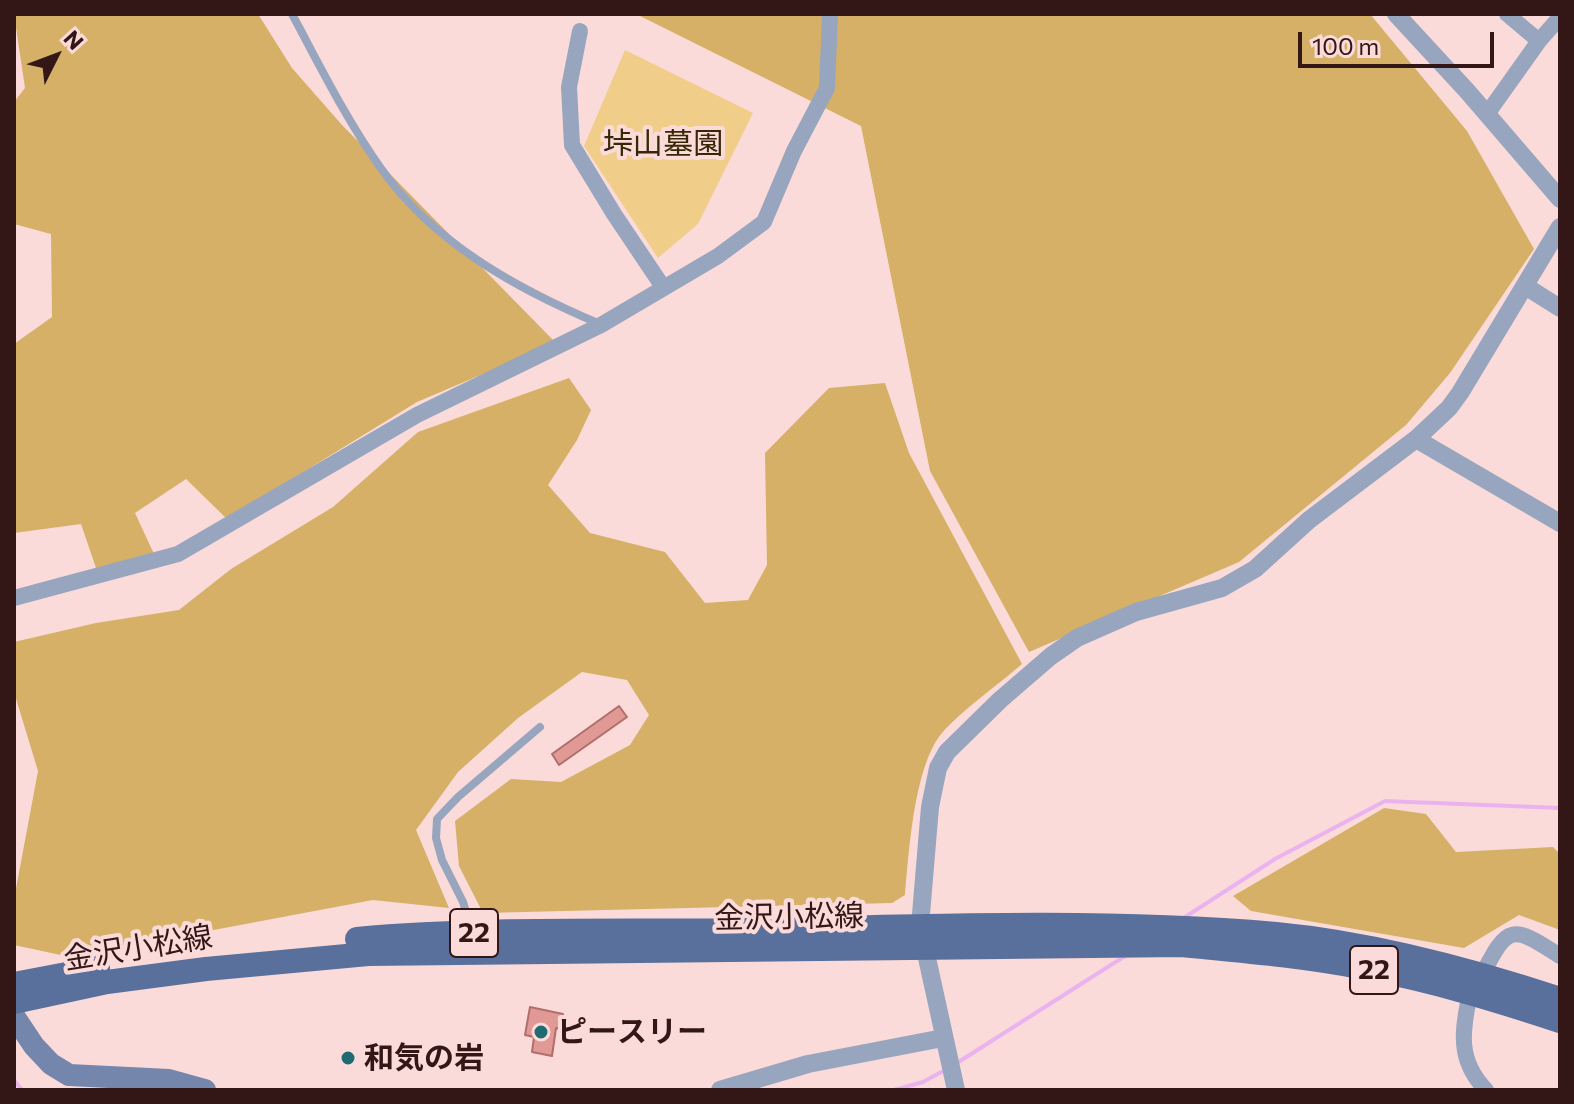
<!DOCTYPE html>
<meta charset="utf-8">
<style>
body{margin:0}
#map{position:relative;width:1574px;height:1104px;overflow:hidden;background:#fadbd9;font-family:Commissioner,sans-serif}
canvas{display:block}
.frame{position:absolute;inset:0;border:16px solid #321716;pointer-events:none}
.north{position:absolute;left:16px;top:16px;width:80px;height:80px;-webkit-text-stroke:6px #fadbd9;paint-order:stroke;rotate:48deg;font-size:22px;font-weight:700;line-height:32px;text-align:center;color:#321716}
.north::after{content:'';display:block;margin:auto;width:28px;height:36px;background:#321716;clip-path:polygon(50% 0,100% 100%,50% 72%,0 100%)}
.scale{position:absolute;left:1298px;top:32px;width:196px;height:36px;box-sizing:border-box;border:4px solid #321716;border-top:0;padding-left:10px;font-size:24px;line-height:28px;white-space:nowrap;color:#321716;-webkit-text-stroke:6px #fadbd9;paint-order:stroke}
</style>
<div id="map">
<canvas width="1574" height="1104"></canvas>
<div class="frame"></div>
<div class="north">N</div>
<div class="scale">100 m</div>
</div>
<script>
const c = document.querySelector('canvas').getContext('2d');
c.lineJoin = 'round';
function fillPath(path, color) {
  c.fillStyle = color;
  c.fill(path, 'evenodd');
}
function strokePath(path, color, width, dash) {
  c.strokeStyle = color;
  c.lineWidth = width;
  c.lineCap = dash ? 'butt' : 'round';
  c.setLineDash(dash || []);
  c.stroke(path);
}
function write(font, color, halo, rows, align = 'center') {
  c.font = font + ' Commissioner,"Noto Sans JP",sans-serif';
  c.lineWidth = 8;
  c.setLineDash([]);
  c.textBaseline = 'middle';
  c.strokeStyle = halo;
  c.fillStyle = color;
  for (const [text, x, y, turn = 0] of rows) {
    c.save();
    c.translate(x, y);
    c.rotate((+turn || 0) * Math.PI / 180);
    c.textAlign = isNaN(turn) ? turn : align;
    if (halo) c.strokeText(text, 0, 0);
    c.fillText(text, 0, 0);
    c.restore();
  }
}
fillPath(new Path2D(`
 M 625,50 L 753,113 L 698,224 L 658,258 L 584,146 Z`), '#f0ce8a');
fillPath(new Path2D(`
 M 14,14 L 258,14 L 292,68 L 342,125 L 556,343 L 417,402 L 227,519 L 186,479 L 135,513 L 154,554 L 96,568 L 81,524 L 14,533 L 14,344 L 52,317 L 51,234 L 14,224 L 14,102 L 25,88 Z
 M 636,14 L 1370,14 L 1467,131 L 1534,249 L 1450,373 L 1406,425 L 1239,562 L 1029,652 L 930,471 L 861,126 Z
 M 569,378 L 591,410 L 577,440 L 548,485 L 590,533 L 665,552 L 705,603 L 748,600 L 767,565 L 765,453 L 829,388 L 885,383 L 909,453 L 1022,664 C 999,684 961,711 942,733 C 914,766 909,852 905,895 L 892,903 L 483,913 L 459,866 L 455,821 L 511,779 L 561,782 L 630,745 L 649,715 L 627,680 L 582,672 L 518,718 L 458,772 L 416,830 L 449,908 L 373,900 L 70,957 L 14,945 L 15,894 L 38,771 L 14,692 L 14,642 L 96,623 L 179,610 L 231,569 L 333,507 L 418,432 Z
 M 1384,808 L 1426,814 L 1456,852 L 1553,847 L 1560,854 L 1560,930 L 1519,915 L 1464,948 L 1251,911 L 1233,896 Z`), '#d5b066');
strokePath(new Path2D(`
 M 1182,919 L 1275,859 L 1385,801 L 1560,808
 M 957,1063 L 1125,956
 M 14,1080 L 22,1090
 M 894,1090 L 923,1082 L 945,1070`), '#eab3ef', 4);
const building = new Path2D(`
 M 619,706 L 627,717 L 559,765 L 552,754 Z
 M 530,1007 L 563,1014 L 560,1029 L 556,1028 L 552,1056 L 532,1052 L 534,1037 L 525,1035 Z`);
fillPath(building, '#e19995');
strokePath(building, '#b16e6a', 2);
strokePath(new Path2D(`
 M 292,14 C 320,66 346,119 380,167 C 433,243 517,289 600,324
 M 471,929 L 463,902 L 442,860 L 436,838 L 437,819 L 458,797 L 540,727`), '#98a5be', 8);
strokePath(new Path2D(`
 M 1507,14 L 1539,41
 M 580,31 L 569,87 L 572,145 L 614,214 L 663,287
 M 1487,114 L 1539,41 L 1560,17
 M 14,598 L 178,554 L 417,415 L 601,325 L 718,256 L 764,222 L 794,151 L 827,88 L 830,14
 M 1482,975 C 1508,925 1511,924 1560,956
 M 1470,993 C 1462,1031 1457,1060 1486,1090`), '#98a5be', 16);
strokePath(new Path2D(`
 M 1396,14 L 1468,92 L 1560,199
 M 1525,286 L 1560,308
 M 1416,439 L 1560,523
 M 720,1090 L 808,1064 L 943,1038
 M 956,1090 L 920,926 L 930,807 L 938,768 L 947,752 L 1000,700 L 1051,656 L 1077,638 L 1136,612 L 1222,588 L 1255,569 L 1309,520 L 1416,439 L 1449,408 L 1460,393 L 1560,227`), '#98a5be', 18);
strokePath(new Path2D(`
 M 14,1016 L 34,1046 L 51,1064 L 69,1075 L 169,1080 L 205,1090`), '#7486ab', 22);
strokePath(new Path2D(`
 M 357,939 C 488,927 621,932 753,930 C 926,926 1102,919 1276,934 C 1372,943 1469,969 1560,999
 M 14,984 L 98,968
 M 14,1002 L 107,982 L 206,969 L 368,954 L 1182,945 C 1243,951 1304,956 1365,968 C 1431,980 1496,1000 1560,1021`), '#5a709c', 24);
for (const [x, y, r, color] of [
 [541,1032,8,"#206b72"],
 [348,1058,8,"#206b72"]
]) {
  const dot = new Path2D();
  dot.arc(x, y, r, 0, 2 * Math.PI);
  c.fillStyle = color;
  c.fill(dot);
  strokePath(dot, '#fadbd9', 3);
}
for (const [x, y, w] of [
 [474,933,48],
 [1374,970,48]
]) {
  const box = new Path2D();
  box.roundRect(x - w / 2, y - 24, w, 48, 6);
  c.fillStyle = '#fadbd9';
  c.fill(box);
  strokePath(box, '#321716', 2);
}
write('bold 28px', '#321716', null, [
 ["22",474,933],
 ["22",1374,970]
]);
write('30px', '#362705', '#fadbd9', [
 ["垰山墓園",663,144]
]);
write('30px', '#321716', '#fadbd9', [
 ["金沢小松線",789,917,-1],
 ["金沢小松線",138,948,-9]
]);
write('bold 30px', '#321716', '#fadbd9', [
 ["ピースリー",557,1032],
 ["和気の岩",364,1058]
], 'left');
</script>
